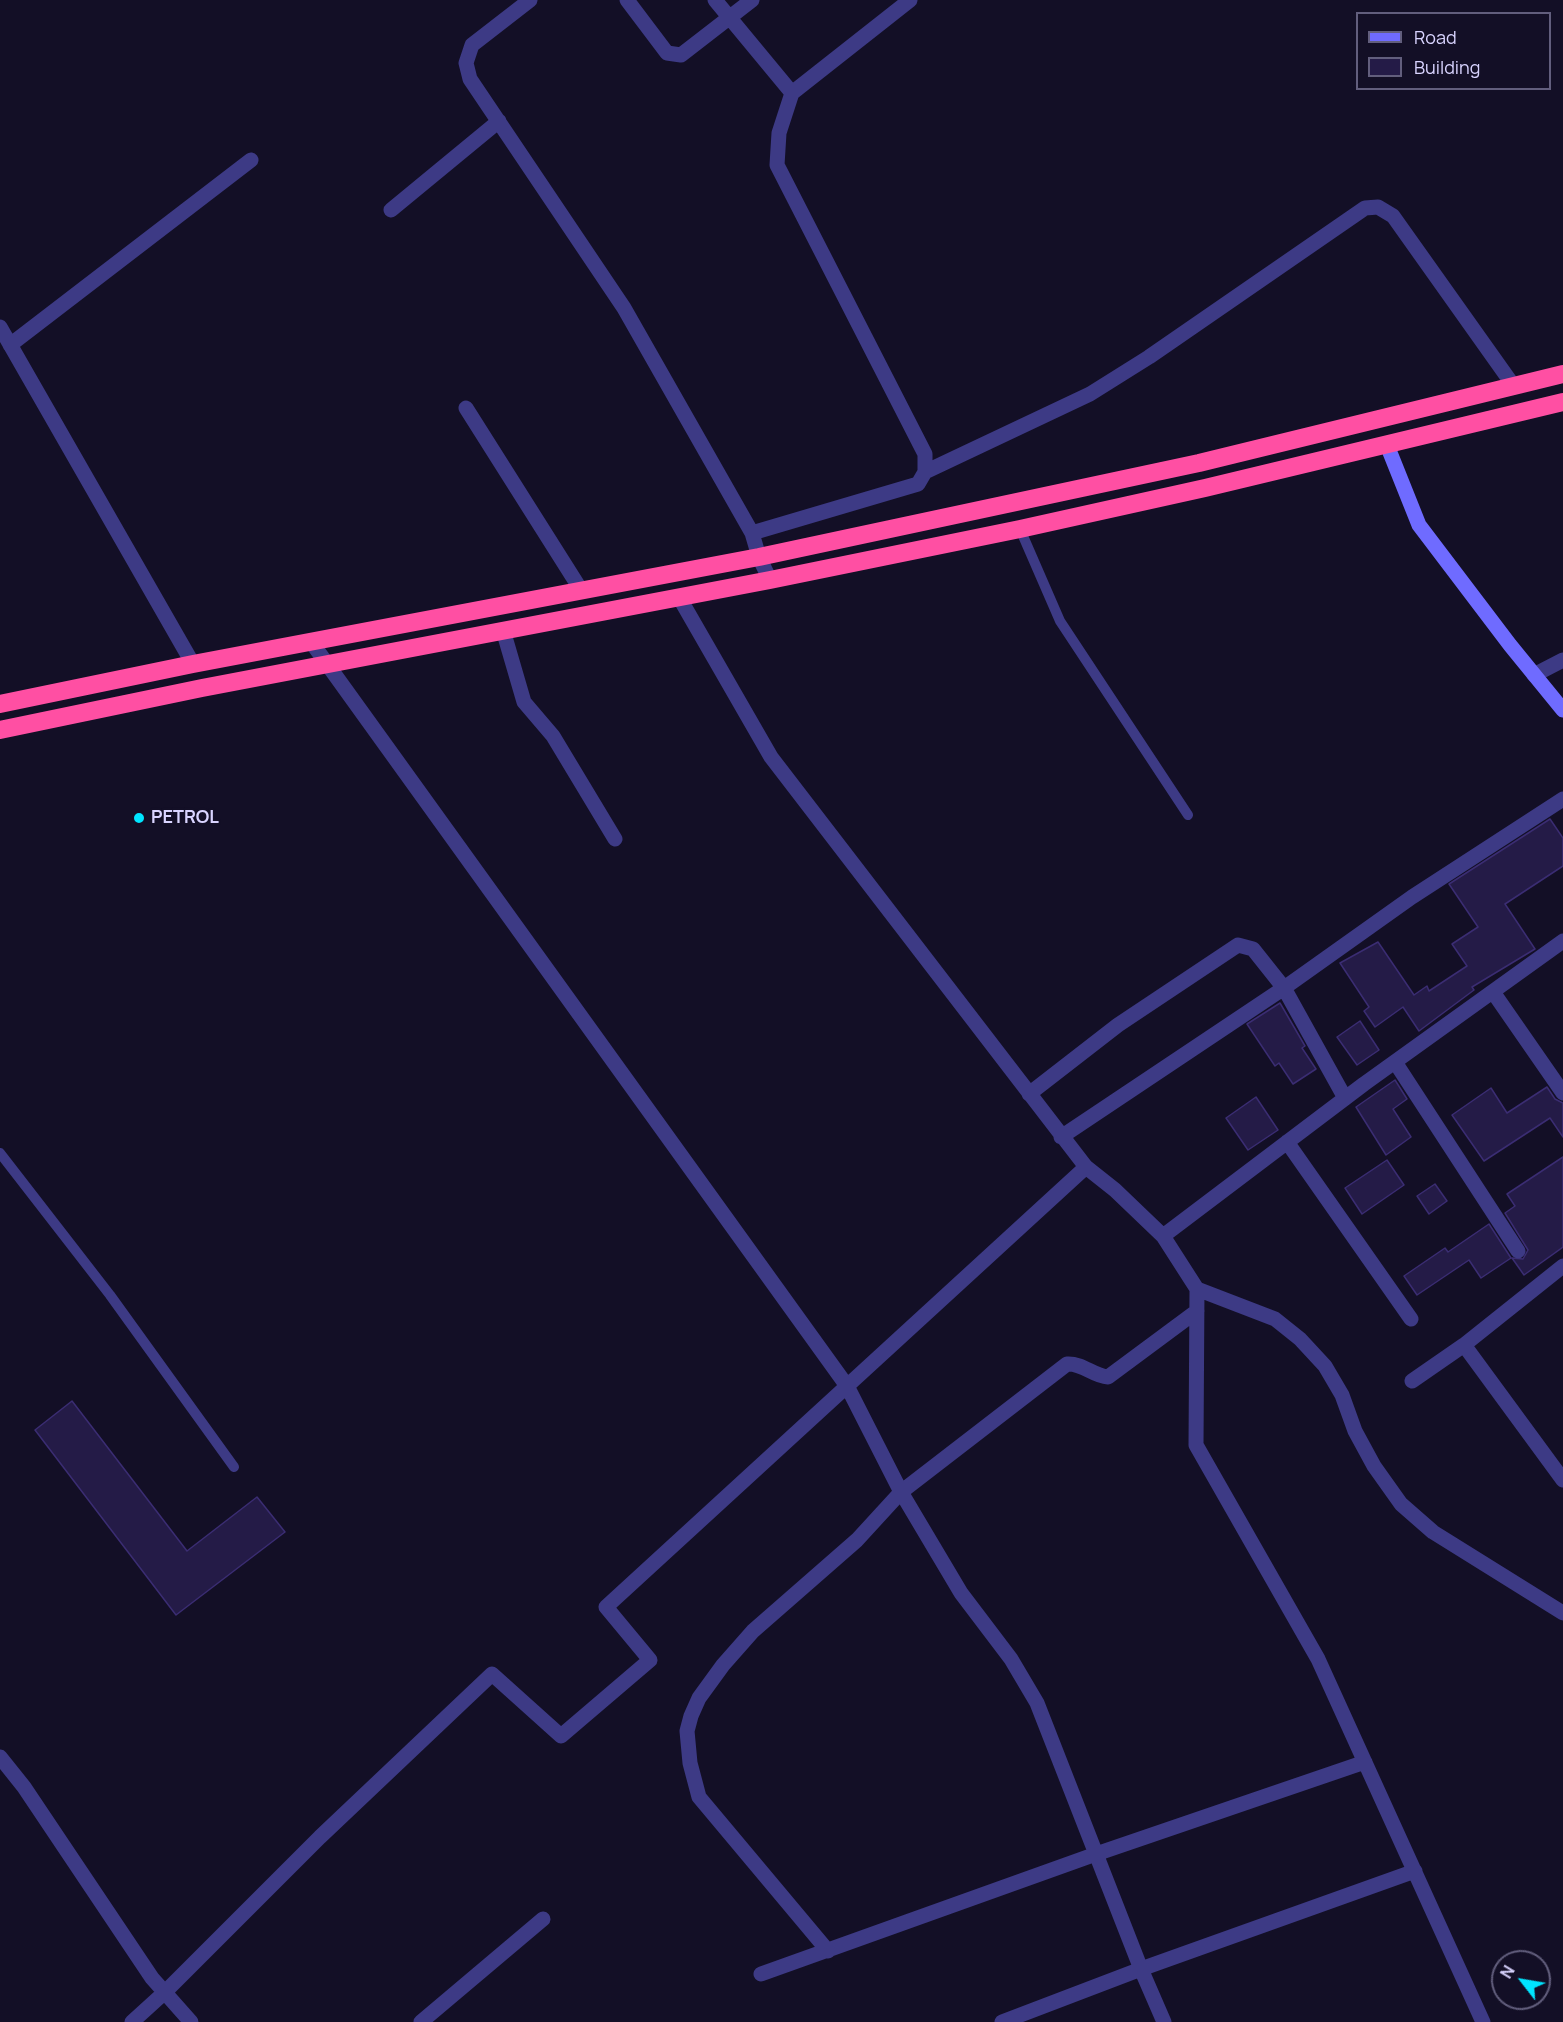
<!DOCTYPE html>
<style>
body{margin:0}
#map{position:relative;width:1563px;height:2022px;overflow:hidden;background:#130f26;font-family:Manrope,sans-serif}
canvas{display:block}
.legend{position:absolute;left:1356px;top:12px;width:195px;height:78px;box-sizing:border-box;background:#130f26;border:2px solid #625e7d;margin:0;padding:8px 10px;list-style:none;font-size:18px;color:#d9d4ff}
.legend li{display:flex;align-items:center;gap:12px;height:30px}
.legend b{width:30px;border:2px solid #625e7d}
.north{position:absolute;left:1491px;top:1950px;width:60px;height:60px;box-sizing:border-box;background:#130f26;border:2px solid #625e7d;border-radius:50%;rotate:301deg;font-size:16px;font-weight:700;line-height:24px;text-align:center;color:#d9d4ff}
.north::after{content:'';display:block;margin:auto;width:21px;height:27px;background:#00e5ff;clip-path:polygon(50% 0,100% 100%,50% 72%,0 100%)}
</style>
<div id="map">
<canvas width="1563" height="2022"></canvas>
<ul class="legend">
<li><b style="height:8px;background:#6f6bff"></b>Road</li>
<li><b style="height:16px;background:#241b47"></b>Building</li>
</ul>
<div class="north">N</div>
</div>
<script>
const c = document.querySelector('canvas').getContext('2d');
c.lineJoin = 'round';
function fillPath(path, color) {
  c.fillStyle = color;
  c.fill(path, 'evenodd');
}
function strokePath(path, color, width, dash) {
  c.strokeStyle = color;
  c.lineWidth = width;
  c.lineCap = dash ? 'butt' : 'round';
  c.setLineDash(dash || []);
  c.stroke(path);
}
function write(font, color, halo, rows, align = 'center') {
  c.font = font + ' Manrope,sans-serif';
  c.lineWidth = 4.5;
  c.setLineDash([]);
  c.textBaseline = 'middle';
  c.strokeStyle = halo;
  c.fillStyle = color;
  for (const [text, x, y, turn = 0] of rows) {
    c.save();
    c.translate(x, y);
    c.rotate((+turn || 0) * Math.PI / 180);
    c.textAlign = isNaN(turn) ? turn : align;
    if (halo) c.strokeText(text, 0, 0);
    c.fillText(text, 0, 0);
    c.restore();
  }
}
const building = new Path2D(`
 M 1550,819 L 1563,838 L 1563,866 L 1505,904 L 1535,949 L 1472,987 L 1474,990 L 1419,1031 L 1403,1007 L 1375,1027 L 1364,1011 L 1369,1007 L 1340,963 L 1378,942 L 1414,995 L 1427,986 L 1429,991 L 1467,966 L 1452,944 L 1478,927 L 1449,884 Z
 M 1280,1003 L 1305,1046 L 1302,1048 L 1316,1069 L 1293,1084 L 1279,1063 L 1275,1066 L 1247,1024 Z
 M 1360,1021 L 1379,1050 L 1357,1065 L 1337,1037 Z
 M 1395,1080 L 1407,1099 L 1393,1109 L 1411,1137 L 1386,1155 L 1356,1107 Z
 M 1547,1087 L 1555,1099 L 1563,1103 L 1563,1137 L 1550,1118 L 1484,1161 L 1452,1115 L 1491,1088 L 1507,1113 Z
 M 1256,1097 L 1278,1130 L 1248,1150 L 1226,1118 Z
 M 1563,1157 L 1563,1247 L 1524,1275 L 1512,1258 L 1523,1259 L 1528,1250 L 1505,1213 L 1515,1206 L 1507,1194 Z
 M 1387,1160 L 1404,1185 L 1362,1214 L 1345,1188 Z
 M 1435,1184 L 1447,1201 L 1429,1214 L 1417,1196 Z
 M 1489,1224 L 1511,1258 L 1481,1278 L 1469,1260 L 1417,1295 L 1404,1276 L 1445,1248 L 1448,1252 Z
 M 72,1401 L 187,1551 L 257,1497 L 285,1532 L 176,1615 L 35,1430 Z`);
fillPath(building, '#241b47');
strokePath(building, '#3b2d73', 1.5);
strokePath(new Path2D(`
 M 1020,529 L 1060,621 L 1188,815
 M 0,1153 L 110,1295 L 234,1467`), '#3d3a85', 10);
strokePath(new Path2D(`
 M 530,0 L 472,45 L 466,63 L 470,79 L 624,308 L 752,533 L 759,557 L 770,580
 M 627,0 L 667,53 L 681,55 L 752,0
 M 715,0 L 792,93 L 779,133 L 777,165 L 925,454 L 925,472 L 918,484 L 752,533
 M 792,93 L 910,0
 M 391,210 L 499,121
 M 0,327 L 193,664
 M 10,345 L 251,160
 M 466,408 L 581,590
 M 925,472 L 1090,394 L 1149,357 L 1365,208 L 1378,207 L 1393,216 L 1513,385
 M 679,597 L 771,757 L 1086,1167 L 1115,1190 L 1163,1236 L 1364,1084 L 1563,941
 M 503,630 L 524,702 L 553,736 L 615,839
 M 312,643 L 847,1386 L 901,1492 L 961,1593 L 1011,1659 L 1037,1703 L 1141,1969 L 1164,2022
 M 1534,675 L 1563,660
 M 1493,992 L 1563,1093
 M 1395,1062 L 1518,1251
 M 1029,1094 L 1118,1025 L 1238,945 L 1253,949 L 1284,988 L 1345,1098
 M 1061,1137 L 1284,988 L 1412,897 L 1563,799
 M 1287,1142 L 1411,1319
 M 1163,1236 L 1197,1289 L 1196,1445 L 1318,1659 L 1483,2022
 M 1197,1289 L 1275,1319 L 1300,1339 L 1325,1366 L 1342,1395 L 1355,1431 L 1374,1466 L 1401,1504 L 1433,1532 L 1563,1613
 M 1464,1345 L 1563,1480
 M 1412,1381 L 1464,1345 L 1563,1266
 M 0,1757 L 24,1787 L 152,1978 L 191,2022
 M 828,1951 L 699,1797 L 690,1763 L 687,1731 L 691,1716 L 699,1698 L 723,1665 L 753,1631 L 857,1540 L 901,1492 L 1067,1364 C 1083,1363 1093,1376 1108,1377 L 1197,1311
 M 761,1974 L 1096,1854 L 1365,1762
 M 132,2022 L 165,1992 L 320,1837 L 492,1674 L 561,1736 L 650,1660 L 606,1607 L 1086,1167
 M 421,2022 L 543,1919
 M 1002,2022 L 1141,1969 L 1415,1871`), '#3d3a85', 15);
strokePath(new Path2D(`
 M 1387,445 L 1419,525 L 1510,645 L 1563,710`), '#6f6bff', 15);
strokePath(new Path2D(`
 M 0,704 L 193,664 L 759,557 L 1199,463 L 1563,374
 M 0,730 L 202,688 L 770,580 L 1020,529 L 1205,488 L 1563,402`), '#ff4fa3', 18);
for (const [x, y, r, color] of [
 [139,818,6,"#00e5ff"]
]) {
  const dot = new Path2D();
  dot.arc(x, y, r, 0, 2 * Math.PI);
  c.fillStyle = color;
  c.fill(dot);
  strokePath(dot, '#130f26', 2);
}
write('bold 18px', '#d9d4ff', '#130f26', [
 ["PETROL",151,818]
], 'left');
</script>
